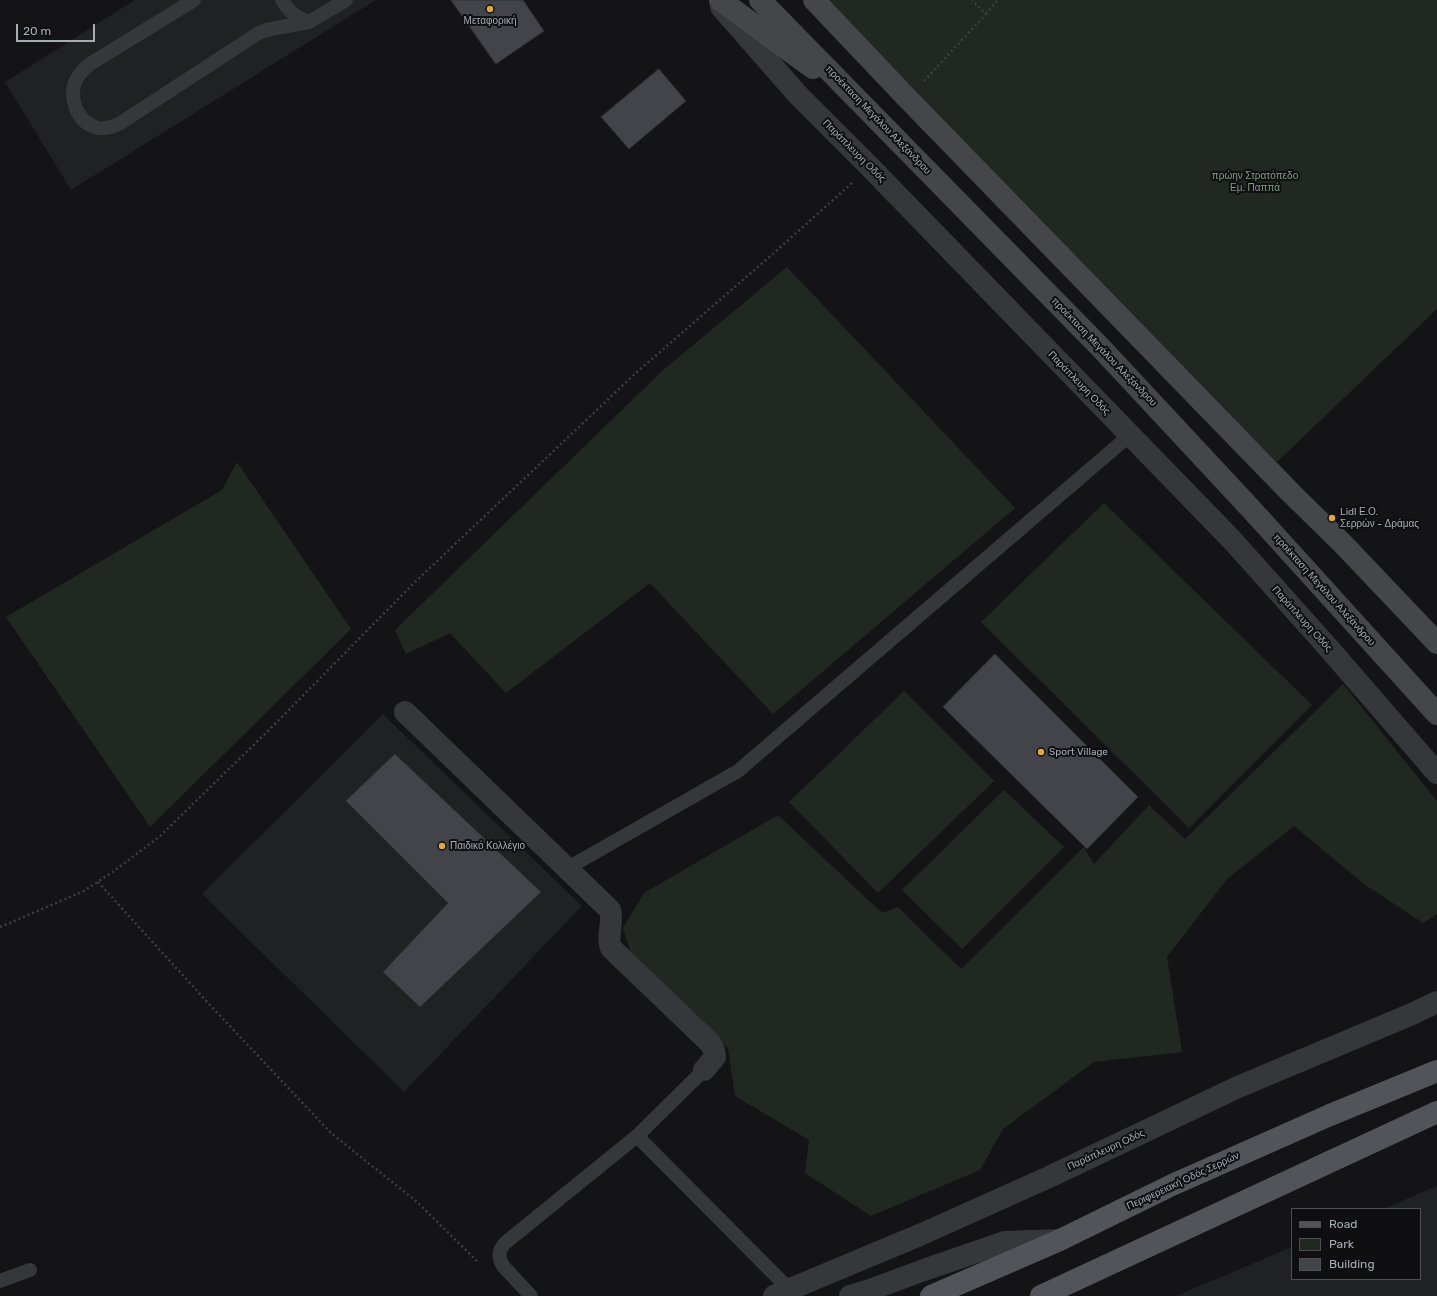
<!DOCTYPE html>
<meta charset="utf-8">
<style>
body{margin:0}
#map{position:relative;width:1437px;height:1296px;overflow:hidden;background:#141416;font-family:Rubik,sans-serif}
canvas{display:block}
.legend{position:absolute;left:1291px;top:1208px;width:130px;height:72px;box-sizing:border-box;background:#0f0f11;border:1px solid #4c4e53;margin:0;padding:5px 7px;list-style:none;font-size:12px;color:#a8acb5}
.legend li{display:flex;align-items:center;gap:8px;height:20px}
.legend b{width:20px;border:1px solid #4c4e53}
.scale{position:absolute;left:16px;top:24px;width:79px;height:18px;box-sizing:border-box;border:2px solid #a8acb5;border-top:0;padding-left:5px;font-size:12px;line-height:14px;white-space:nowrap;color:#a8acb5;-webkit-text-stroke:3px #0f0f11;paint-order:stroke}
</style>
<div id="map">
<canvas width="1437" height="1296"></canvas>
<ul class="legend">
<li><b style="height:5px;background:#525459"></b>Road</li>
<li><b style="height:11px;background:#212822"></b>Park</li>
<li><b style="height:11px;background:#434449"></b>Building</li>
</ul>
<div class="scale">20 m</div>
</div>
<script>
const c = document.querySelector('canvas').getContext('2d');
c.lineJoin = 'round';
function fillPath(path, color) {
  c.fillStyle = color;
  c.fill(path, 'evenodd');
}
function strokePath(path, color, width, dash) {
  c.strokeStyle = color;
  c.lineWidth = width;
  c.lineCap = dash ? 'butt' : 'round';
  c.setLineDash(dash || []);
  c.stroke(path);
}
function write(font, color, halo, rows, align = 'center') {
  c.font = font + ' Rubik,sans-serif';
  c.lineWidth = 4;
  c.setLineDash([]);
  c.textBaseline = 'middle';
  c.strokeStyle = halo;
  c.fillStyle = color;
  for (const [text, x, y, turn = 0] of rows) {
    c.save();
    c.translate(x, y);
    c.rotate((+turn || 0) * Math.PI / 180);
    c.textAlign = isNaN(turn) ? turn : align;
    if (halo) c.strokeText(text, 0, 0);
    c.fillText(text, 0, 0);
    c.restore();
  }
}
fillPath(new Path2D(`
 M 135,0 L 376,0 L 71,190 L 5,82 Z
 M 383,714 L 582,906 L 404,1092 L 202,894 Z
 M 1437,1186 L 1437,1296 L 1176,1296 L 1292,1247 L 1292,1279 L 1420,1279 L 1420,1209 L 1383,1209 Z`), '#202123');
fillPath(new Path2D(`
 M 821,0 L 1437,0 L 1437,309 L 1277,462 L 1050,237 Z
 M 787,267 L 1015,508 L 773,714 L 650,583 L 506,693 L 450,633 L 406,654 L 395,630 L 662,371 Z
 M 237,462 L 351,629 L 150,827 L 6,617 L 222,490 Z
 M 1104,503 L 1312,705 L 1189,828 L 981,622 Z
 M 1343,684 L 1437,801 L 1437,914 L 1423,923 L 1364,884 L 1294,826 L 1227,879 L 1167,957 L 1182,1052 L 1094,1062 L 1003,1129 L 980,1170 L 871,1216 L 805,1173 L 809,1140 L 735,1096 L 728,1048 L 631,953 L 623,928 L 644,893 L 778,815 L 882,913 L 898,907 L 961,969 L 1084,847 L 1094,864 L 1149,805 L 1185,839 Z
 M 904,691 L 994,781 L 878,893 L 789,802 Z
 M 1004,790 L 1064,847 L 962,949 L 902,890 Z`), '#212822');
const building = new Path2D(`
 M 451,0 L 523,0 L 544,31 L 496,64 Z
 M 659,69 L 686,101 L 629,149 L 601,117 Z
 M 995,654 L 1138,797 L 1087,849 L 943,707 Z
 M 395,754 L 541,892 L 420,1007 L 383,972 L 448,903 L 346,801 Z`);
fillPath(building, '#434449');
strokePath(building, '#2f2f32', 1);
strokePath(new Path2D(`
 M 986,14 L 998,0
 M 924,81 L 986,14 L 972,0
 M 98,882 L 209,1004 L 331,1133 L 417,1202 L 479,1263
 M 0,927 L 84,891 L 114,871 L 159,837 L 268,731 L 414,583 L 638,371 L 775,252 L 852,183`), '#3c3e41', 2.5, [2, 3]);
strokePath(new Path2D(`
 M 194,0 L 90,64 C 85,68 80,73 77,78 C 67,97 77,123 98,128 C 106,129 113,127 119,124 L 257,34 L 266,30 L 309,22 L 346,0
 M 282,0 C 289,12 296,17 309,22
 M 566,869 L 738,771 L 1130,435
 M 637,1136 L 789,1289
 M 0,1281 L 30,1270
 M 531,1296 L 503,1266 C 498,1257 498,1251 505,1243 L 637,1136 L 704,1070`), '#36373a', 14);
strokePath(new Path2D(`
 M 405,712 L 610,910 C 614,922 606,937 611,948 L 710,1043 L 714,1050 L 715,1057 L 704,1070`), '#36373a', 22);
strokePath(new Path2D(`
 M 721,7 L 799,96 L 870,167 L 1232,540 L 1325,644 L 1437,773
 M 774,1296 L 922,1234 L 1049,1177 L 1238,1087 L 1412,1014 L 1437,1002
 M 850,1296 L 870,1290 L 921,1271 L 1005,1242 L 1059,1240`), '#36373a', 22);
strokePath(new Path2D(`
 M 720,0 L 813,68
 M 760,0 L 1101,348 L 1251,509 L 1437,714
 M 814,0 L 908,99 L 1291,493 L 1345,546 L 1437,643`), '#44464a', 22);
strokePath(new Path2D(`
 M 931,1296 L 1060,1240 L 1172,1185 L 1330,1115 L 1437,1071
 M 1041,1296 L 1437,1112`), '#525459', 22);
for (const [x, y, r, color] of [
 [490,9,4,"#dea844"],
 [1332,518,4,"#dea844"],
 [1041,752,4,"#dea844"],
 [442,846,4,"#dea844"]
]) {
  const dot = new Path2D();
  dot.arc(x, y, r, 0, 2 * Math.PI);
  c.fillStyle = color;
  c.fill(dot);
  strokePath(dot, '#0f0f11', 1.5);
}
write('10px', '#a8acb5', '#0f0f11', [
 ["Μεταφορική",490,21,"center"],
 ["Lidl Ε.Ο.",1340,512],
 ["Σερρών - Δράμας",1340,524],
 ["Sport Village",1049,752],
 ["Παιδικό Κολλέγιο",450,846]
], 'left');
write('10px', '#a8acb5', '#0f0f11', [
 ["προέκταση Μεγάλου Αλεξάνδρου",878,120,46],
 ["Παράπλευρη Οδός",854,151,45],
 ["προέκταση Μεγάλου Αλεξάνδρου",1104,352,46],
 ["Παράπλευρη Οδός",1079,383,46],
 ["προέκταση Μεγάλου Αλεξάνδρου",1324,590,48],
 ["Παράπλευρη Οδός",1302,619,48],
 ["Παράπλευρη Οδός",1106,1150,-25],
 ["Περιφερειακή Οδός Σερρών",1183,1181,-25]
]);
write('10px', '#819e82', '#0f0f11', [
 ["πρώην Στρατόπεδο",1255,176],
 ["Εμ. Παππά",1255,188]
]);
</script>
